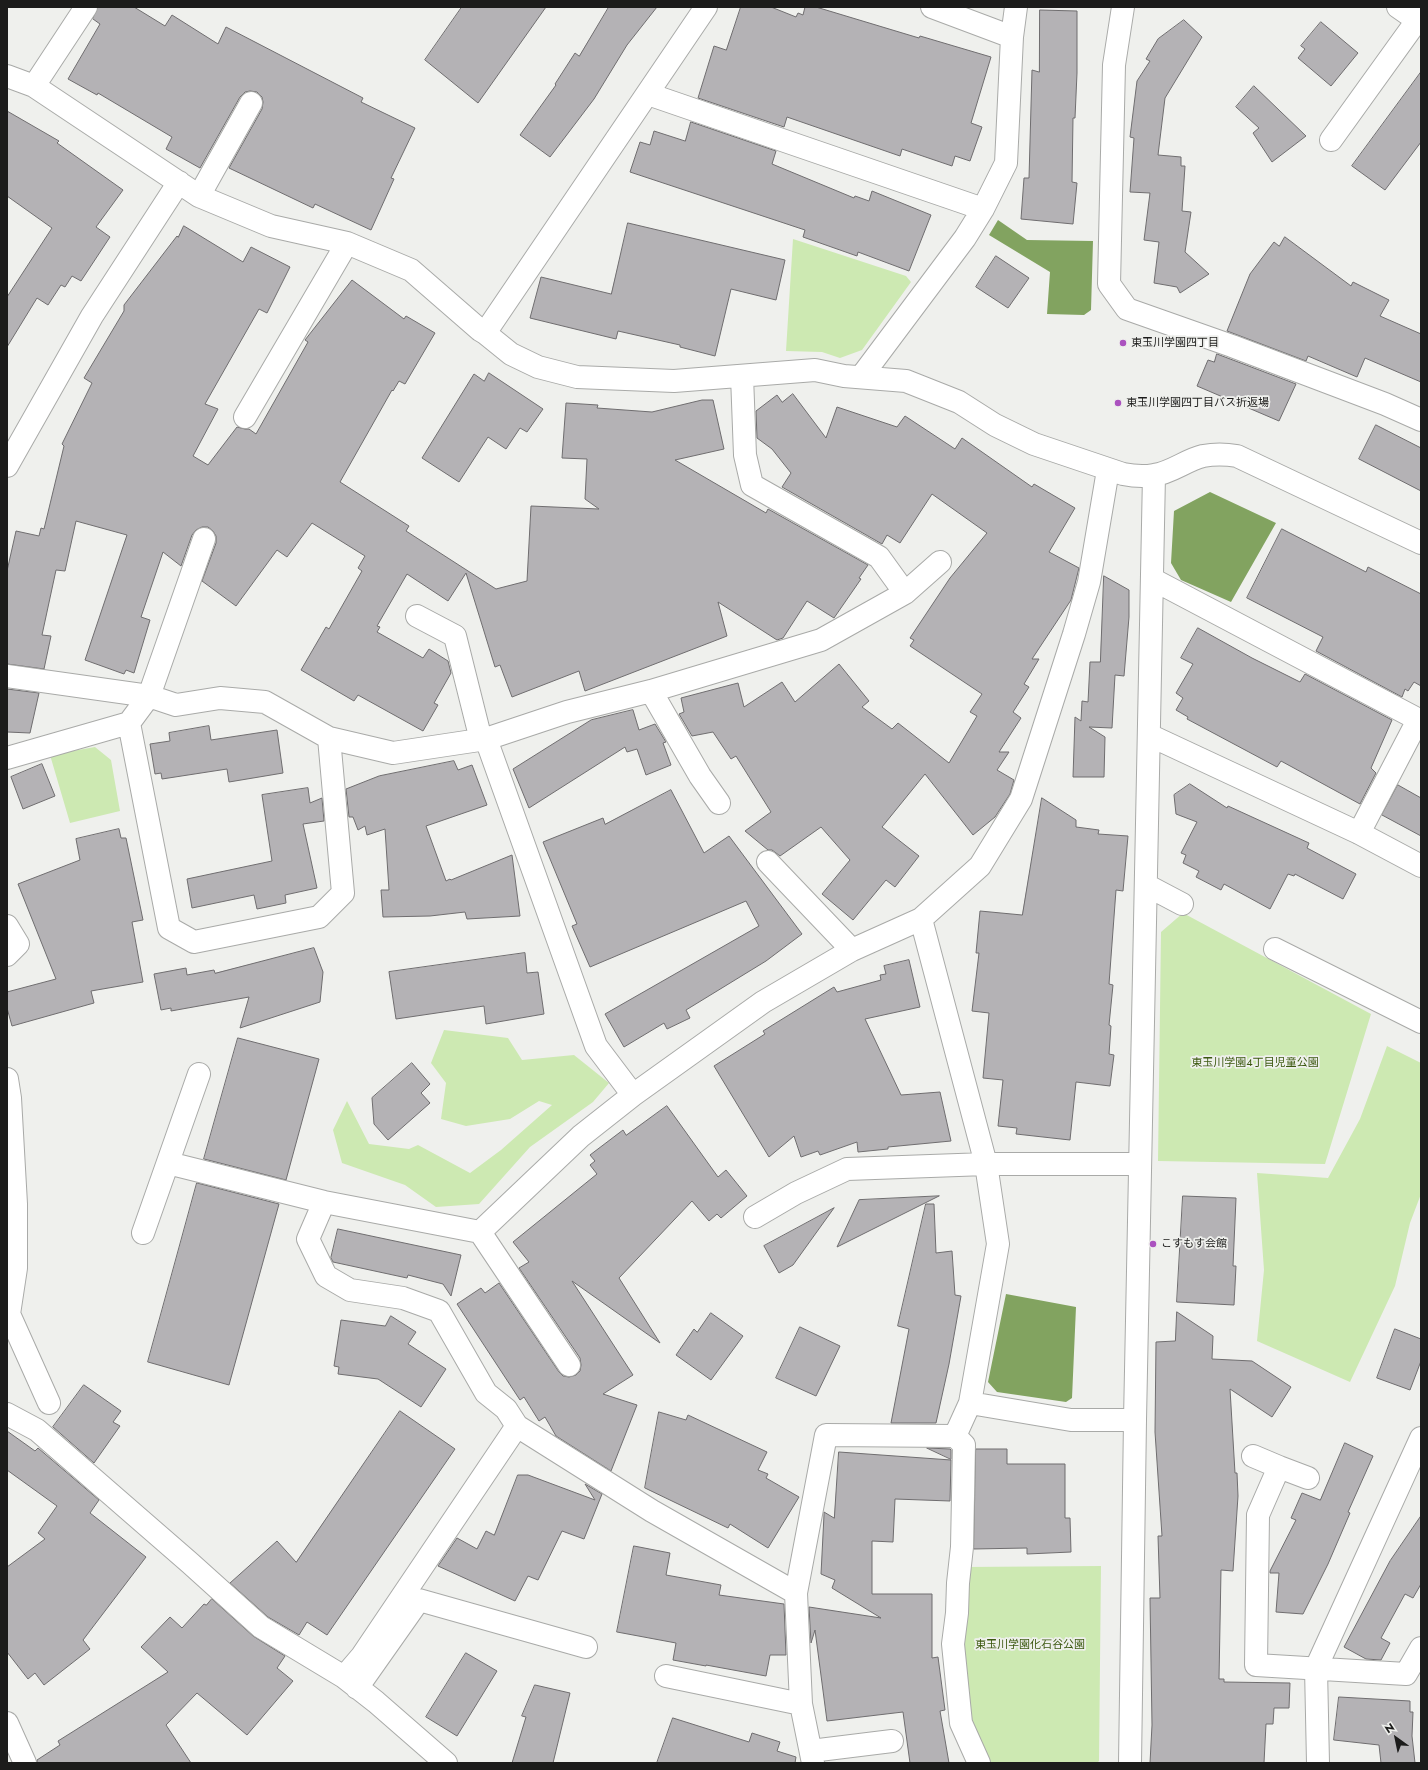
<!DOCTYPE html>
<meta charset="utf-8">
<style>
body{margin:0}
#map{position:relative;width:1428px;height:1770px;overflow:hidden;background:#eff0ed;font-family:Jost,sans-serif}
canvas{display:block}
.frame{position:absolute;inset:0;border:8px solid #1c1c1b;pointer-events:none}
.north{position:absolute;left:1376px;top:1718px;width:40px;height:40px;-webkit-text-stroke:3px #eff0ed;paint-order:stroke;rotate:327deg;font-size:11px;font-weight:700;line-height:16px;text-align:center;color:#1c1c1b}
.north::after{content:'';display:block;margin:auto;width:14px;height:18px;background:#1c1c1b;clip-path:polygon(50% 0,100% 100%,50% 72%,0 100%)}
</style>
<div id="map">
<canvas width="1428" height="1770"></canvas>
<div class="frame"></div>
<div class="north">N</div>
</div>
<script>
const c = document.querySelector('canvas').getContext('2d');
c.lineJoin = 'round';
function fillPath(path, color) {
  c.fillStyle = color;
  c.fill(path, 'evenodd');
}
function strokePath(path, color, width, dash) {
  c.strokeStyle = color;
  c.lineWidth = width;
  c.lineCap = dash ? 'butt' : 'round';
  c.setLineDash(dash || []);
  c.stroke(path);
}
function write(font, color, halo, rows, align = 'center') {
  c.font = font + ' Jost,"Noto Sans JP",sans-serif';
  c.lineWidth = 3.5;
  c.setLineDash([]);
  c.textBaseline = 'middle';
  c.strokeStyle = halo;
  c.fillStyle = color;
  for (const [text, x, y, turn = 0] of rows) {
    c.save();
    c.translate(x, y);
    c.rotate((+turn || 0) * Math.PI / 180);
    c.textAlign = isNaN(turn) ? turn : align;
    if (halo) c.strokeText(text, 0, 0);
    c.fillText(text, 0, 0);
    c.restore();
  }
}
fillPath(new Path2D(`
 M 793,239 L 906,276 L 911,282 L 862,350 L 840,358 L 822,352 L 786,351 Z
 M 95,747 L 111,760 L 120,811 L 70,823 L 50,755 Z
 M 1183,913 L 1371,1014 L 1325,1164 L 1158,1161 L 1161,932 Z
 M 444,1030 L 508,1038 L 522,1060 L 574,1055 L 609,1083 L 593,1102 L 530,1147 L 479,1204 L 436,1207 L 405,1185 L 342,1163 L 333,1130 L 347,1101 L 369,1144 L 409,1149 L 418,1145 L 470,1173 L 501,1150 L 552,1105 L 539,1101 L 510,1119 L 466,1126 L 441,1119 L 446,1083 L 431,1063 Z
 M 1387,1046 L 1421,1063 L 1421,1194 L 1410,1223 L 1395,1286 L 1350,1382 L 1257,1341 L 1264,1270 L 1257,1173 L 1328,1178 L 1360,1119 Z
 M 1101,1566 L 1099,1761 L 1097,1763 L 984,1763 L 964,1719 L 960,1646 L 964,1567 Z`), '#cde9b2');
fillPath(new Path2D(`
 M 998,220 L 1027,240 L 1093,241 L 1091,310 L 1084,315 L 1047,314 L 1050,272 L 989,235 Z
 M 1210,492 L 1276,523 L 1231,602 L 1181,580 L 1171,563 L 1174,511 Z
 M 1006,1294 L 1076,1307 L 1072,1398 L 1066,1402 L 997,1392 L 988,1382 Z`), '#82a360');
const building = new Path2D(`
 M 98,7 L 134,7 L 165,26 L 172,15 L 218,44 L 226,27 L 363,98 L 361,102 L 415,128 L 391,178 L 394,179 L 371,230 L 315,204 L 313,208 L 229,168 L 262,109 L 263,102 L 262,97 L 257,92 L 250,91 L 245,92 L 240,97 L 200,168 L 166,149 L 172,137 L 98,93 L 97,95 L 68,79 L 100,24 L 93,19 Z
 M 462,7 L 546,7 L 478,103 L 425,60 Z
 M 609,7 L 657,7 L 627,45 L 594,99 L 550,157 L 520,135 L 556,85 L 555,84 L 575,53 L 579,56 Z
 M 741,7 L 771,7 L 796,17 L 798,13 L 803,15 L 805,7 L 816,7 L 909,35 L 919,38 L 920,36 L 991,57 L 971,123 L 982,127 L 970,161 L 955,156 L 952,166 L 902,149 L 900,156 L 787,117 L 784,127 L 698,98 L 714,46 L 726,50 Z
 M 1040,10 L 1077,11 L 1077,73 L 1075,118 L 1073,118 L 1072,182 L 1077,183 L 1073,224 L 1021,219 L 1024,178 L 1029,178 L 1032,70 L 1039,72 Z
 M 1184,20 L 1202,37 L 1165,98 L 1158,155 L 1181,157 L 1181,166 L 1185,166 L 1182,211 L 1191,212 L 1185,252 L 1209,274 L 1180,293 L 1177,287 L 1154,283 L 1159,242 L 1144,240 L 1150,193 L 1130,192 L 1134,138 L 1130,137 L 1137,81 L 1150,61 L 1146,59 L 1158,39 Z
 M 1321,22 L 1358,53 L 1331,86 L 1298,58 L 1305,49 L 1301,46 Z
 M 1421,72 L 1421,142 L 1385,190 L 1352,166 Z
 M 1254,86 L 1306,136 L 1272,162 L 1253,133 L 1259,128 L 1236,107 Z
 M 7,111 L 59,141 L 57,143 L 123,190 L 96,227 L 110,237 L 81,281 L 72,276 L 65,287 L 61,285 L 48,305 L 37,298 L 7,347 L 7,297 L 52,228 L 7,196 Z
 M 691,122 L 776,151 L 772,164 L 854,198 L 855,196 L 869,201 L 872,191 L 931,215 L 909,271 L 858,252 L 857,256 L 803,237 L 805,230 L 630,172 L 640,142 L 650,145 L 654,131 L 685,141 Z
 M 628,223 L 785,260 L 776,300 L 731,289 L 715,356 L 680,347 L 680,345 L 618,331 L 616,339 L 530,318 L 541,277 L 611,294 Z
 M 184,226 L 243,262 L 251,247 L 290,267 L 267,313 L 259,309 L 205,404 L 218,409 L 193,456 L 208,465 L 237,427 L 245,429 L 249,429 L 256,434 L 308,342 L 305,340 L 352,280 L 404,319 L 406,316 L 435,333 L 405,384 L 399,381 L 393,391 L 392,390 L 340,482 L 409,526 L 406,531 L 496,589 L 527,581 L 531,506 L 599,509 L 585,499 L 587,459 L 562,458 L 566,403 L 598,405 L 597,408 L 652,412 L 702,400 L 713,400 L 724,449 L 675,460 L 766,513 L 768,509 L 868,565 L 859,578 L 861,579 L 834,618 L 807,601 L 783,638 L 777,640 L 718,602 L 727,636 L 585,691 L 579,671 L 512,697 L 500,665 L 495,667 L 466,573 L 448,601 L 407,574 L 377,626 L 380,627 L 377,632 L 423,658 L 429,649 L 448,661 L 451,673 L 434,703 L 438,705 L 423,731 L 358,695 L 354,701 L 301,670 L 326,627 L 329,629 L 362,571 L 358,568 L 365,556 L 312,523 L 287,557 L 277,550 L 236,606 L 202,581 L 216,543 L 216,536 L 213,531 L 208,527 L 202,527 L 196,530 L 192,535 L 181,566 L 163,552 L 141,617 L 150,620 L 134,673 L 126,670 L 124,674 L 85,660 L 127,535 L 76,521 L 65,571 L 56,570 L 42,635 L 51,636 L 44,669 L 7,664 L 7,571 L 16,531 L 39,536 L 41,528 L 44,529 L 64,446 L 62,444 L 92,383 L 84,378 L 124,311 L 124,305 L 177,236 L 178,237 Z
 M 1285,237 L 1351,286 L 1353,282 L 1389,300 L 1380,316 L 1421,334 L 1421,382 L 1365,358 L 1357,377 L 1308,356 L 1306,361 L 1227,331 L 1250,274 L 1274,242 L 1279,246 Z
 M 996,256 L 1029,278 L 1008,308 L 976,287 Z
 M 1217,354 L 1296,384 L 1279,421 L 1197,386 L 1208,360 L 1214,362 Z
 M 489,373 L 543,409 L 527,432 L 520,428 L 506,449 L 488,437 L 459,482 L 422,458 L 474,374 L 484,381 Z
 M 793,394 L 826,438 L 837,407 L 897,427 L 905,416 L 955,449 L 962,438 L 1032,487 L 1034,484 L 1075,508 L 1049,552 L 1079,568 L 1071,600 L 1032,659 L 1039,659 L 1024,684 L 1029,687 L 1013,712 L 1021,718 L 999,752 L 1009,752 L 997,770 L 1014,780 L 1010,794 L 995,817 L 973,835 L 925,774 L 882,827 L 919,856 L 895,887 L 886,880 L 853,920 L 822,894 L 850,860 L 821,827 L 780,856 L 772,850 L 768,850 L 745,831 L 771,812 L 736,756 L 731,759 L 713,732 L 692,736 L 679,714 L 684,712 L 681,698 L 738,683 L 744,707 L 782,682 L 795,702 L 839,664 L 869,701 L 862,707 L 892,729 L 898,723 L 949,763 L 977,716 L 970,712 L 982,694 L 910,646 L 914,640 L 910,638 L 950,578 L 987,533 L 932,494 L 900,543 L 887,535 L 882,544 L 782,487 L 791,473 L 772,449 L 757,438 L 756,411 L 777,395 L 782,402 Z
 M 1376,425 L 1421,448 L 1421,491 L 1359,459 Z
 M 1282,529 L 1366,572 L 1368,567 L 1421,594 L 1421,686 L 1414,682 L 1408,691 L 1405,689 L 1402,697 L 1316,651 L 1323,637 L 1247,598 Z
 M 1104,576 L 1129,590 L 1129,617 L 1124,676 L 1115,675 L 1112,728 L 1089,727 L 1105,737 L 1104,777 L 1073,777 L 1075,717 L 1081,721 L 1082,701 L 1088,702 L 1090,662 L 1100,662 Z
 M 1198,628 L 1252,658 L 1300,682 L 1305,674 L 1392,720 L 1371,768 L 1376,773 L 1360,804 L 1281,761 L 1277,767 L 1187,719 L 1188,717 L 1176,710 L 1183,698 L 1176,693 L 1193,664 L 1181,658 Z
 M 7,689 L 39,693 L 30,733 L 7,732 Z
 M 633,710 L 639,730 L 655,724 L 666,742 L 663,743 L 671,765 L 646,775 L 637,749 L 627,752 L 625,747 L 529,808 L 513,769 L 591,720 Z
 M 209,726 L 211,740 L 277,730 L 283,773 L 229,782 L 227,769 L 162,779 L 161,773 L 155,774 L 150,744 L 170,741 L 169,733 Z
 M 454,761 L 458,770 L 472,765 L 487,805 L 426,826 L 446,881 L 450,879 L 451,880 L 512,855 L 520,916 L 467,919 L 465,912 L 430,916 L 383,917 L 381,890 L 389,890 L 385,829 L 367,835 L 365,826 L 358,830 L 353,817 L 349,817 L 346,789 L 379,776 Z
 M 42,764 L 55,796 L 23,809 L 11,777 Z
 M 1190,784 L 1227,808 L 1228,806 L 1309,843 L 1307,848 L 1356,874 L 1343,899 L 1295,874 L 1294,876 L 1288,874 L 1270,909 L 1224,884 L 1221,890 L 1196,877 L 1199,871 L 1183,863 L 1186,855 L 1181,853 L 1197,822 L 1176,814 L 1174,795 Z
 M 1398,785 L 1421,798 L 1421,836 L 1382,815 Z
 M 308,788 L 310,803 L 322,798 L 324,821 L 303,824 L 317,888 L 285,895 L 286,903 L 257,909 L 254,895 L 192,908 L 187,879 L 272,861 L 262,795 Z
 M 671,790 L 704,853 L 729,836 L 802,934 L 766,961 L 686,1010 L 690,1018 L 667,1029 L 664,1023 L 624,1047 L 605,1014 L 759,926 L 746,901 L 590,967 L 572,926 L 577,924 L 543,842 L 603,818 L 605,824 Z
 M 1042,798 L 1076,820 L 1076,827 L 1099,830 L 1098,834 L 1128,836 L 1123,891 L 1116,890 L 1109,984 L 1113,985 L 1109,1025 L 1111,1026 L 1109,1054 L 1114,1055 L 1110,1086 L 1076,1082 L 1070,1140 L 1016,1134 L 1017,1128 L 998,1126 L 1003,1080 L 983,1078 L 989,1013 L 972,1011 L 979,953 L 976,953 L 980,911 L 1022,915 Z
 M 119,829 L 121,838 L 126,838 L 143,920 L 132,922 L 143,982 L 91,991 L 94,1003 L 12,1026 L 7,1008 L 7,992 L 56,979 L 18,884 L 80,860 L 76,839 Z
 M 314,948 L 323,972 L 320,1002 L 240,1028 L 249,997 L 171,1011 L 171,1008 L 161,1010 L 154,974 L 186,968 L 187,975 L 214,970 L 215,973 Z
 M 525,953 L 527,973 L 538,972 L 544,1014 L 486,1024 L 484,1006 L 396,1019 L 389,972 Z
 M 909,960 L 920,1007 L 865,1019 L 901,1095 L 940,1092 L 951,1141 L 888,1147 L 888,1149 L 858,1152 L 857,1142 L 820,1155 L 818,1151 L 801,1157 L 794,1136 L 769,1157 L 714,1066 L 765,1034 L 763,1031 L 834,987 L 837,992 L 881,980 L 880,975 L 886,974 L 884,966 Z
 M 238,1038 L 319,1059 L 286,1180 L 204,1159 Z
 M 412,1063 L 430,1084 L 421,1093 L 430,1103 L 388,1140 L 374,1124 L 372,1098 Z
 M 667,1106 L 718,1177 L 726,1170 L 747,1196 L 721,1218 L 717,1214 L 709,1221 L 692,1201 L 619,1278 L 660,1343 L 572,1281 L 633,1375 L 603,1394 L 637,1405 L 611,1471 L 556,1436 L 545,1417 L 539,1421 L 524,1397 L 520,1400 L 457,1304 L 481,1288 L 485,1293 L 499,1283 L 559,1372 L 563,1376 L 569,1377 L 576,1375 L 580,1371 L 581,1365 L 580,1358 L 519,1268 L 529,1262 L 513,1242 L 597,1174 L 590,1165 L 595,1161 L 590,1155 L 623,1130 L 626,1135 Z
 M 197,1183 L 279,1204 L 229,1385 L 148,1362 Z
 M 939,1196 L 837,1247 L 859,1200 Z
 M 1183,1196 L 1236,1198 L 1233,1266 L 1236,1266 L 1234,1305 L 1177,1302 Z
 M 926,1204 L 934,1204 L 936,1253 L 952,1251 L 955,1295 L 961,1296 L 949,1364 L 936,1423 L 891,1423 L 909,1329 L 898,1326 Z
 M 834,1208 L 793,1265 L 779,1273 L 764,1246 Z
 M 338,1229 L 461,1255 L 451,1296 L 443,1284 L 408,1275 L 407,1278 L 333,1262 L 331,1258 Z
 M 1177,1312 L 1213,1336 L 1212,1359 L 1252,1361 L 1291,1387 L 1272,1417 L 1230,1389 L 1235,1473 L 1237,1473 L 1238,1496 L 1233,1571 L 1221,1570 L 1219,1679 L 1224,1679 L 1224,1682 L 1290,1683 L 1289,1708 L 1274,1708 L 1273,1724 L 1266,1724 L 1264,1763 L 1150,1763 L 1152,1725 L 1150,1598 L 1160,1598 L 1158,1536 L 1162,1536 L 1155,1432 L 1156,1342 L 1175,1341 Z
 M 711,1313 L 743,1336 L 711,1380 L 676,1355 L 694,1329 L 697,1332 Z
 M 391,1316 L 416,1332 L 408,1344 L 446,1369 L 421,1407 L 378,1379 L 338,1374 L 339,1367 L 334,1366 L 341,1320 L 385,1326 Z
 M 800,1327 L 840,1346 L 816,1396 L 776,1378 Z
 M 1395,1329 L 1421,1339 L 1421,1361 L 1410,1390 L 1377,1378 Z
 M 84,1385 L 121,1411 L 113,1422 L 120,1426 L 94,1463 L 53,1427 Z
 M 400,1411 L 455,1449 L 327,1635 L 307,1622 L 299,1635 L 268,1617 L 230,1583 L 277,1541 L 296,1562 Z
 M 659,1412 L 686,1420 L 688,1415 L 767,1452 L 758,1470 L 768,1474 L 766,1478 L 799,1497 L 768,1548 L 730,1524 L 728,1528 L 645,1488 Z
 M 7,1431 L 35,1451 L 38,1448 L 99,1500 L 90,1513 L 146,1557 L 83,1640 L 90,1649 L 44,1685 L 35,1673 L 28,1679 L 7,1652 L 7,1567 L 45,1539 L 38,1533 L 57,1506 L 7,1470 Z
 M 1345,1443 L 1373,1456 L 1348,1512 L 1350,1513 L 1328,1564 L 1303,1614 L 1276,1612 L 1279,1573 L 1270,1573 L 1270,1571 L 1296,1520 L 1291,1518 L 1302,1493 L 1320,1500 Z
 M 927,1448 L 950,1449 L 951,1450 L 951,1459 Z
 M 976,1449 L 1007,1449 L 1007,1464 L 1065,1464 L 1065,1518 L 1070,1518 L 1071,1552 L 1027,1554 L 1027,1548 L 974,1549 Z
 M 839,1452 L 951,1460 L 950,1501 L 895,1499 L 893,1542 L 872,1541 L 872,1594 L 932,1594 L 932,1658 L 938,1657 L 945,1710 L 940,1711 L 949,1763 L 910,1763 L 903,1712 L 827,1721 L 815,1630 L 811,1643 L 809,1607 L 881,1618 L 832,1588 L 835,1580 L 821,1574 L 824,1515 L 824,1512 L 834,1518 Z
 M 518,1475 L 528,1475 L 595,1500 L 585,1484 L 602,1494 L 584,1539 L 562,1531 L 538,1580 L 528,1576 L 515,1601 L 438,1566 L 457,1538 L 477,1549 L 486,1531 L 494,1535 Z
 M 1421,1516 L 1421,1584 L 1413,1598 L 1405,1594 L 1381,1638 L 1390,1643 L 1381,1660 L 1366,1659 L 1344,1647 L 1390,1561 Z
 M 634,1546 L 670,1553 L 666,1575 L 721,1585 L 719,1595 L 784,1604 L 786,1655 L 770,1655 L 766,1676 L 706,1665 L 706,1666 L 673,1660 L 676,1643 L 617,1632 Z
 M 212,1599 L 253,1636 L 285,1656 L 277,1668 L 293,1681 L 247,1735 L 197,1693 L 166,1725 L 191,1763 L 37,1763 L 37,1760 L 60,1745 L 58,1741 L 168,1672 L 141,1647 L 170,1617 L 182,1628 L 204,1604 L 206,1605 Z
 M 466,1653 L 497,1671 L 457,1736 L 426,1717 Z
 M 535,1685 L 570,1693 L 553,1763 L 512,1763 L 526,1717 L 522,1716 Z
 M 1339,1697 L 1410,1701 L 1410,1712 L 1413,1712 L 1412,1736 L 1415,1763 L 1381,1763 L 1379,1745 L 1334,1740 Z
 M 673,1718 L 749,1742 L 752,1733 L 780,1742 L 777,1751 L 796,1757 L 795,1763 L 657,1763 Z`);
fillPath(building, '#b4b2b5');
strokePath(building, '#6f6d6f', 1);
const minor = new Path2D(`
 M 932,7 L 1012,37
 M 1123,7 L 1114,65 L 1109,284 L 1127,309 L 1232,346 L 1385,404 L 1421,420
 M 1398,7 L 1421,23
 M 7,76 L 34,86 L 199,196 L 271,226 L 347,243 L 411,270 L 480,330 L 485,333 L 511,354 L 538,367 L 577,377 L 674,381 L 815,370 L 844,376 L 906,381 L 959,402 L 995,425 L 1034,444 L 1123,474 C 1133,476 1143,477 1154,475 C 1171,473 1186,460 1203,456 C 1214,454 1225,454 1237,456 L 1421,543
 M 34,86 L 86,7
 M 648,94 L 983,209
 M 1331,140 L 1421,15
 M 199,196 L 251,103
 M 485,333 L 706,7
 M 742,376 L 745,455 L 752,485 L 879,557 L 905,593
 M 861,377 L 965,238 L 983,209 L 1006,163 L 1012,37 L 1016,7
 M 245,417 L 347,243
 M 7,466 L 92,316 L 179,182
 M 1152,579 L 1421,721
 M 417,616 L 455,636 L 481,740
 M 7,676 L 149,696 L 204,539
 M 651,691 L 700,776 L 719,803
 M 129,723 L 169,928 L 194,942 L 319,917 L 343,893 L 329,738
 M 1149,735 L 1359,833 L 1421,866
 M 486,739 L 596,1046 L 633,1095
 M 7,758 L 129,723 L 149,696 L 176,705 L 220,698 L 265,702 L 329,738 L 393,753 L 486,739 L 567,712 L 651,691 L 821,640 L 905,593 L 940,562
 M 1359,833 L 1418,720
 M 768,862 L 852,950
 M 1146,885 L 1182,904
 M 7,926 L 18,944 L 7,955
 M 1275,949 L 1421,1022
 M 7,1079 L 10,1098 L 16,1204 L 16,1268 L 9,1314 L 49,1403
 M 168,1163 L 324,1202 L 480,1232 L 581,1136 L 633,1095 L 763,1002 L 852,950 L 921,919 L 980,866 L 1021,799 L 1074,634 L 1089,582 L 1108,470
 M 324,1202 L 308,1239 L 326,1276 L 350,1290 L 403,1298 L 439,1311 L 486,1393 L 506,1409 L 517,1426 L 362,1656 L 344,1677
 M 755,1217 L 796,1193 L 847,1169 L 986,1164 L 1140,1164
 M 480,1232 L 569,1365
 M 143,1233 L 199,1074
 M 970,1403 L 1071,1420 L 1135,1420
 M 7,1414 L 37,1430 L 190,1563 L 261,1627 L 344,1677 L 376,1702 L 446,1763
 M 517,1426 L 652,1511 L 796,1593
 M 955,1436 L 964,1445 L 962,1547 L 958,1583 L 957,1613 L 953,1644 L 961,1723 L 979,1763
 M 1253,1456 L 1279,1467
 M 1308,1478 L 1279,1467 L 1258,1515 L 1256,1665 L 1406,1674 L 1421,1648
 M 666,1676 L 801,1704
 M 357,1688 L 419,1600 L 586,1647
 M 7,1723 L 25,1763
 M 811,1751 L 892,1741
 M 813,1763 L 801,1704 L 796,1593 L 826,1435 L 955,1436 L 970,1403 L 998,1244 L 986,1164 L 921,919
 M 1130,1763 L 1135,1420 L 1154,475
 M 1318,1763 L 1316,1668 L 1421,1438`);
strokePath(minor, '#a9aaa8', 24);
strokePath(minor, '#fff', 22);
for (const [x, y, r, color] of [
 [1123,343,4,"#ab52bf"],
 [1118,403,4,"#ab52bf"],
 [1153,1244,4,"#ab52bf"]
]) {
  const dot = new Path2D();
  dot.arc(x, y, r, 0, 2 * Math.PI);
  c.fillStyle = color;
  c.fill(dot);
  strokePath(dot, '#eff0ed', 1.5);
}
write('11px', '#1c1c1b', '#eff0ed', [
 ["東玉川学園四丁目",1131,343],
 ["東玉川学園四丁目バス折返場",1126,403],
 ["こすもす会館",1161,1244]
], 'left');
write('11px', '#3b580f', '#eff0ed', [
 ["東玉川学園4丁目児童公園",1255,1063],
 ["東玉川学園化石谷公園",1030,1645]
]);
</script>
